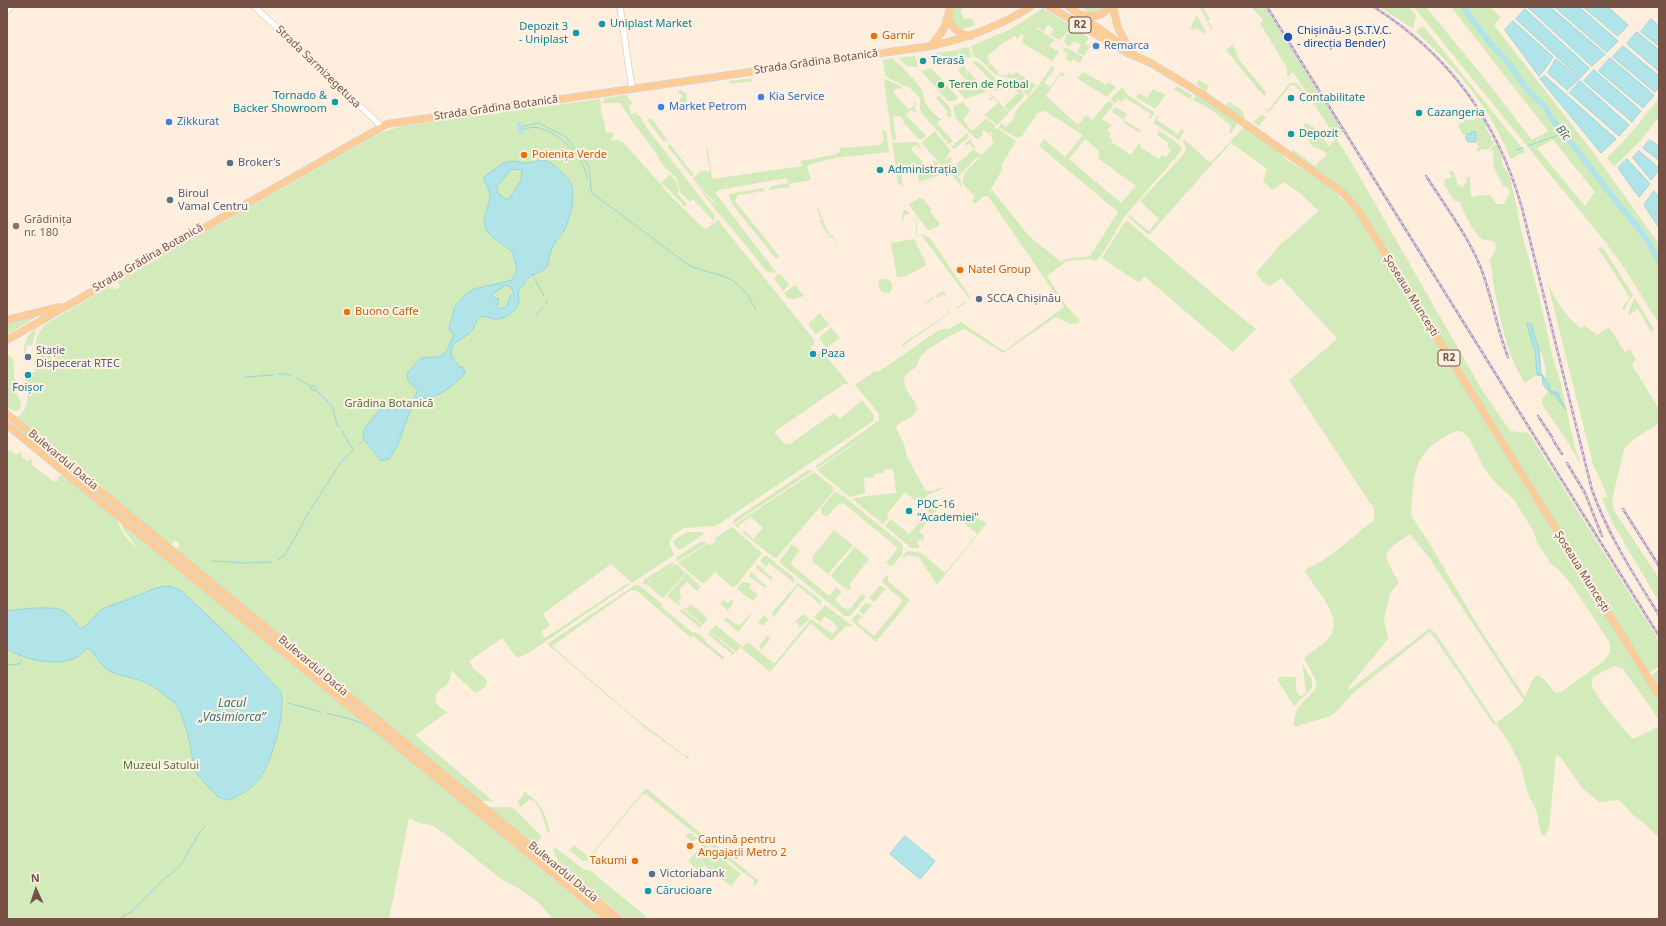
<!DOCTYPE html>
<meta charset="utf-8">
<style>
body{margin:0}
#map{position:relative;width:1666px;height:926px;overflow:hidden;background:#feeedd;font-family:"Noto Sans",sans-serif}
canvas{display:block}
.frame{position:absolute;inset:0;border:8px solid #745144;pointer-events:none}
.north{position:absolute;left:16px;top:870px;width:40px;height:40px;-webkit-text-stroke:3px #fff2e5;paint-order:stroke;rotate:357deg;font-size:11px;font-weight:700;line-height:16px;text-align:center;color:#745144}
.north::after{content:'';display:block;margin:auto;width:14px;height:18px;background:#745144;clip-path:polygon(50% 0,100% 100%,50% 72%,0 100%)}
</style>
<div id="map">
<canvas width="1666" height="926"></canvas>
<div class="frame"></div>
<div class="north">N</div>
</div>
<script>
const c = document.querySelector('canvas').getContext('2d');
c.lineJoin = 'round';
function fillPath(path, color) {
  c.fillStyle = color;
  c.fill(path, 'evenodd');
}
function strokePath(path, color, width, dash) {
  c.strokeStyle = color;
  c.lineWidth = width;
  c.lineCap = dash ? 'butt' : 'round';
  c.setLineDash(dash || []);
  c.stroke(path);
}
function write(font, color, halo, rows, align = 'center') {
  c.font = font + ' "Noto Sans",sans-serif';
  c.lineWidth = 4;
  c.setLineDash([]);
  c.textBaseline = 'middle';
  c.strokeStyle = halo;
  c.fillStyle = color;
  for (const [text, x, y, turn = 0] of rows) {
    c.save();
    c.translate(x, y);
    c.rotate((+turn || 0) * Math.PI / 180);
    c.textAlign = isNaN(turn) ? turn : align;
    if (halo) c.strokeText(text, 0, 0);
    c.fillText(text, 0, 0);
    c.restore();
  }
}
fillPath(new Path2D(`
 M 954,7 L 965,7 L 960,11 L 964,19 L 971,18 L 975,25 L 961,30 L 954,25 L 951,17 Z
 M 1082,7 L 1106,7 L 1100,12 L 1091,14 Z
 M 1199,7 L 1203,7 L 1210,19 L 1208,21 L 1213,28 L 1211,29 L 1201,9 Z
 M 1251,7 L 1265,7 L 1343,132 L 1336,138 L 1350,160 L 1481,388 L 1510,431 L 1529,433 L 1659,641 L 1659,666 L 1651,672 L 1648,671 L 1360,207 L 1345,191 L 1293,154 L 1292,149 L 1315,166 L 1326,155 L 1324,151 L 1313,147 L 1308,140 L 1310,137 L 1308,132 L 1302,128 L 1306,123 L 1315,128 L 1329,146 L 1336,138 L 1293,72 L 1287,78 L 1287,68 L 1260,23 L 1263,20 Z
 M 1380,7 L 1409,7 L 1416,15 L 1413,29 Z
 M 1414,7 L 1426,7 L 1485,79 L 1532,140 L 1548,131 L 1451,7 L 1490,7 L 1501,17 L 1494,25 L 1593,152 L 1659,244 L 1659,324 L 1625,269 L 1606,243 ZM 1553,140 L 1595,192 L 1585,206 L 1537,148 Z
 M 1043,8 L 1072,26 L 1060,40 L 1050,35 L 1054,29 L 1048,25 L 1044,30 L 1046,33 L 1037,27 L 1036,28 L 1063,45 L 1059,51 L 1062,45 L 1054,40 L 1049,46 L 1059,52 L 1052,61 L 1021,42 L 1024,36 L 1021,34 L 1017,41 L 1017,38 L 1015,36 L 1003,43 L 987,56 L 990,63 L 987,66 L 978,58 L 974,57 L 971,46 L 1011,29 Z
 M 1197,15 L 1206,33 L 1206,34 L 1195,28 L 1194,30 L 1190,28 Z
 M 1422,26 L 1425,28 L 1526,153 L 1520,154 L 1511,159 C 1502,139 1493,120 1480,102 C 1463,77 1438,52 1416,32 Z
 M 1076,29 L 1089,38 L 1085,44 L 1090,46 L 1084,56 L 1077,52 L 1081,45 L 1074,41 L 1069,47 L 1064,42 L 1066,35 Z
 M 1233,44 L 1240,61 L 1266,92 L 1265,96 L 1261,93 L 1226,50 Z
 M 969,47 L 972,57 L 960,58 L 958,49 Z
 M 1065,47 L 1083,57 L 1080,63 L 1073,59 L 1071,62 L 1065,59 L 1068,54 L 1063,51 Z
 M 957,50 L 960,58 L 944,61 L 941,54 L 937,55 L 936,53 Z
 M 915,56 L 918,67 L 907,66 L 898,58 Z
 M 891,58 C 897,61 918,83 922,90 C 924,94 923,99 925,102 C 927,108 935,114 940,119 L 945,116 L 937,123 L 953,141 L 949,144 L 922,114 L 920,109 L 920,98 L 908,86 L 906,87 L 885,76 L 883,60 Z
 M 974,61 L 980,63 L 997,80 C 1007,76 1023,86 1024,97 L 1009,112 L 1004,106 L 1018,93 L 1013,88 L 1010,91 L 1008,89 L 1011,87 L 1008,84 L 999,91 L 989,90 L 984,85 L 990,80 L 973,62 Z
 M 991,64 L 998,72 L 997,74 L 1007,76 L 1008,72 L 1013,75 L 1016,72 L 1036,85 L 1029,94 L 1027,95 L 1012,79 L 996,75 L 987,67 Z
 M 963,65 L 967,70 L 965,79 L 958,70 Z
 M 1052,66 L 1055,68 L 1044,83 L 1050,87 L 1061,72 L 1065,74 L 1064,76 L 1059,76 L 1046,96 L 1078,125 L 1086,115 L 1092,120 L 1108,101 L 1114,104 L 1102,119 L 1111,125 L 1107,131 L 1111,134 L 1109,137 L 1113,140 L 1111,142 L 1131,155 L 1139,143 L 1141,145 L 1140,147 L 1159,159 L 1162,155 L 1166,157 L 1171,150 L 1167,147 L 1169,143 L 1157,135 L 1159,130 L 1181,146 L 1182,150 L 1125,216 L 1104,251 L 1096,261 L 1091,259 L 1067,261 L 1047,276 L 1068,308 L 1078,318 L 1080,321 L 1078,323 L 1070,324 L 1056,317 L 1003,353 L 965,329 C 953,333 925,349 919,359 C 918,361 918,364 917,365 C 914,370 905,373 904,379 C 903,389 914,398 917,407 C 916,420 901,418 896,428 L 905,447 L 907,457 L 926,491 L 931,491 L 950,485 L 926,496 L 927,501 L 933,507 L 941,505 L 920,531 L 920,533 L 924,535 L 923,541 L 917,539 L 919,548 L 911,548 L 885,526 L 891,519 L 909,534 L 929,512 L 905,492 L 887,514 L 889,517 L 883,524 L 852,499 L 865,496 L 896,493 L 893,469 L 884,470 L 884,473 L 874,474 L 874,477 L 864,478 L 865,493 L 850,497 L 817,470 L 881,425 L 816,469 L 816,466 L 879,420 L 879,414 L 855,385 L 875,371 L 878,372 L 939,330 L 945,328 L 947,330 L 961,322 L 1004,351 L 1064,307 L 988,196 L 984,196 L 975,204 L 972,200 L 975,197 L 963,184 C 961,171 974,164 982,156 L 974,160 L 959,176 L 939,163 L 922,143 L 935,131 L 951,151 L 945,159 L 946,160 L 951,157 L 952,159 L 950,161 L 955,166 L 974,149 L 969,143 L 966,146 L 965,144 L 972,138 L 971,142 L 975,147 L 975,150 L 981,155 L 994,143 L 992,140 L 992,137 L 989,135 L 992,134 L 991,132 L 988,134 L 984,130 L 982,132 L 983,135 L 978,139 L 975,138 L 955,117 L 953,107 L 963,102 L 970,111 L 963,120 L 972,131 L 986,119 L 996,126 L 993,130 L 997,128 L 1016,141 L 1001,166 L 1003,168 L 988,195 L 992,190 L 1029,236 L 1061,262 L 1066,259 L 1090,256 L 1118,212 L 1039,146 L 1044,139 L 1065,157 L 1083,135 L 1045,111 L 1037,113 L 1021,138 L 1019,136 L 1017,138 L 998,127 L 1002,123 L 1005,127 L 1013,120 L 1017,109 L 1034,91 ZM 1085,139 L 1098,150 L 1099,159 L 1136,186 L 1121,203 L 1069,159 Z
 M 931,68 L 957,96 L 957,99 L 954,101 L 948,101 L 921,71 Z
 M 968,70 L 986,92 L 965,99 L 958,91 L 964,85 Z
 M 1084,72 L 1106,85 L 1108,82 L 1116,87 L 1107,97 L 1077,78 Z
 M 752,78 L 752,81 L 730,84 L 730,81 Z
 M 885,79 L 903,87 L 900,89 L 898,88 L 893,92 L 909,110 L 915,105 L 913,103 L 916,102 L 916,105 L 914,108 L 917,111 L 914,113 L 911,110 L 906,115 L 926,136 L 922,139 L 918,139 L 904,123 L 902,118 L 900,116 L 893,117 L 896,140 L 892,139 L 884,81 Z
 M 1199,80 L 1209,86 L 1206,92 L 1196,84 Z
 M 1290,83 L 1297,83 L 1302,89 L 1302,93 L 1294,85 L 1291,85 L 1269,112 L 1265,110 L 1265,108 L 1268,110 Z
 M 1177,86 L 1192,95 L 1190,99 L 1174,89 Z
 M 1122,87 L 1128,95 L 1155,113 L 1151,118 L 1148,119 L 1151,114 L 1125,98 L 1122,102 L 1118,100 L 1115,103 L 1110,100 Z
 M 1153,89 L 1166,95 L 1155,109 L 1136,97 L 1139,93 L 1147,98 Z
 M 681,90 L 686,93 L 687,103 L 673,106 L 678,103 L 682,96 L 678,92 Z
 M 990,94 L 982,96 L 991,94 L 1009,113 L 997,125 L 984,115 L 998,103 L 993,98 L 990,101 L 988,99 L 992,97 Z
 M 623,95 L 627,95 L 632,104 L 630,104 L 629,106 L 631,114 L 635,113 L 634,110 L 637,115 L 639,115 L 647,128 L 715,216 L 713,221 L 699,205 L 698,205 L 693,199 L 690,202 L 680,192 L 677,179 L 662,164 L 656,153 L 634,124 L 620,103 L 603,103 L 605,98 Z
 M 1196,95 L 1206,101 L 1206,99 L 1238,121 L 1237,124 L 1231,133 L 1229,132 L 1231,126 L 1212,110 L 1193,100 Z
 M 939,96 L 949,106 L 952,116 L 949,118 L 946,114 L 948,112 L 936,98 Z
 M 1659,98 L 1659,117 L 1641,140 L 1614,167 L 1607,158 L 1632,132 Z
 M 600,99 L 602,117 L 604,120 L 606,133 L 612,132 L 614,137 L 612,137 L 611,141 L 618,140 L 624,143 L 670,195 L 702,227 L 706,229 L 718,220 L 815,341 L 814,345 L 810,347 L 815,354 L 821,350 L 849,384 L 844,384 L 774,432 L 785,444 L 790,444 L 834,413 L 840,419 L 862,400 L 873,414 L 874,419 L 872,422 L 716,526 L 684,528 L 673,535 L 669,543 L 674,555 L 632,583 L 611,564 L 543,614 L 550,625 L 541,632 L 545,638 L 628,583 L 630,584 L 530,652 L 517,658 L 502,638 L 469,661 L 473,668 L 487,680 C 488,687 480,690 475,693 L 451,670 C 451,674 450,680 448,683 C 446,687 440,688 438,692 C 432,702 439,708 448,712 L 415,735 L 493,801 L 480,801 L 452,779 L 176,551 L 180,544 L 175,540 L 170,546 L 118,502 L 94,479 L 16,417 C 33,411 26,386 25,372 L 35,372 C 35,354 32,336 46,324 L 109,287 L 110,289 L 112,287 L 114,290 L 120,287 L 118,282 L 380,133 L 402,126 Z
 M 1229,102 L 1243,111 L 1245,119 L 1225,106 Z
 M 1115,107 L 1127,114 L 1124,120 L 1142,131 L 1138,132 L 1123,122 L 1124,120 L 1112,112 Z
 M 1476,109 L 1486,124 L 1486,129 L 1491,136 L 1492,141 L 1495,142 L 1489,149 L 1482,149 L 1478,152 L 1476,151 L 1479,147 L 1475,142 L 1468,142 L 1466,138 L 1467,135 L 1463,135 L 1458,125 L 1466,120 L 1475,120 L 1474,110 Z
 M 1263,115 L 1266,117 L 1259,126 L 1253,122 L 1260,116 Z
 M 1157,116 L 1159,116 L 1157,120 L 1178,134 L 1182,128 L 1184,131 L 1179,140 L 1153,123 Z
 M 650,118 L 651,118 L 668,141 L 663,141 L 648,121 Z
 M 1244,127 L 1247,127 L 1280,151 L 1284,158 L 1322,182 L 1338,195 L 1356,214 L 1659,700 L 1659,721 L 1653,711 L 1622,668 L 1614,666 L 1593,677 C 1592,681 1591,683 1592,686 C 1595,695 1626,733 1633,739 L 1658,727 L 1659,722 L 1659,838 L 1645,824 L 1633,815 L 1619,800 L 1599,802 L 1584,790 L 1561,758 L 1556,755 L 1549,829 L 1545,836 L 1542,835 L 1539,826 L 1537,812 L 1527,792 L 1521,766 L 1508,741 L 1496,724 L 1494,725 L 1434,637 L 1429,632 L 1351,695 L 1337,711 L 1330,716 L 1294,727 C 1293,705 1305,703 1316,688 L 1316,681 L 1304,658 C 1312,651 1325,644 1330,636 C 1343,617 1318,592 1308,576 L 1305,571 L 1306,569 C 1325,563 1357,533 1374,520 L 1374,509 L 1289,380 L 1336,340 L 1336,337 L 1281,278 L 1270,286 L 1262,281 L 1256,273 L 1280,245 L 1319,211 L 1300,193 L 1284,182 L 1272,190 L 1263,181 L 1267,169 L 1231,143 L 1149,235 L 1128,217 L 1129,215 L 1149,231 L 1159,219 L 1140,201 L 1184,154 C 1187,149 1186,147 1183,143 L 1184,139 L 1208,161 L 1211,162 ZM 1456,431 L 1461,431 L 1469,438 L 1484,468 L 1494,481 L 1514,500 L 1534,532 L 1537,542 L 1551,564 L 1558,569 L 1572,585 L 1610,643 L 1610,652 L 1604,661 L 1561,692 L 1556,693 C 1549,687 1546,679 1538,675 C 1530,679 1529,690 1525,697 L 1478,626 L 1431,546 L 1411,515 C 1415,470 1411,453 1456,431 ZM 1410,534 L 1430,559 L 1524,701 L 1518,707 L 1496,723 L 1437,635 L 1430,628 L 1349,690 L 1348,688 L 1388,639 L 1384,619 L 1390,593 L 1399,583 C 1382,551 1380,555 1410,534 Z
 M 882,130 L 886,131 L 889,152 L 835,158 L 808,165 L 807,167 L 811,180 L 788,184 L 790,187 L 769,190 L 772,186 L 788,183 L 786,178 L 719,190 L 716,192 L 716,194 L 776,272 L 774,273 L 767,272 L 725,220 L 712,199 L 705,193 L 693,178 L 700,172 L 706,170 L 706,172 L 710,171 L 706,149 L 708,149 L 712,179 L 802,166 L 801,161 L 837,154 L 837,153 L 840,152 L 839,148 L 880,145 L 884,141 Z
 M 967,133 L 969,136 L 968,138 L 954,149 L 952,148 L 952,146 Z
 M 917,142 L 921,146 L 919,148 L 916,145 L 911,149 L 930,170 L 935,166 L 933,162 L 935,161 L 960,178 L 962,188 L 953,176 L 945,173 L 919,182 L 917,173 L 914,171 L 905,173 L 903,168 L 896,167 L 892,143 Z
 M 669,143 L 694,175 L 691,176 L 668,147 Z
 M 1495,144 L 1497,144 L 1501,155 L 1503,166 L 1510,177 L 1512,186 L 1522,234 L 1538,292 L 1553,358 L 1561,384 L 1574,444 L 1581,465 L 1569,444 L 1542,404 L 1542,400 L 1547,392 L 1542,383 L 1546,376 L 1545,366 L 1542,354 L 1538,349 L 1533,329 L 1529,327 C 1533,344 1535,358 1537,375 L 1525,383 C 1506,354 1501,321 1494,287 C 1493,281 1492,275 1492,269 C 1492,266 1490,264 1489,261 C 1493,254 1500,248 1493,241 C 1489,240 1484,241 1481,238 C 1475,235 1461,208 1460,202 L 1454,200 L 1444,185 L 1445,179 L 1452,177 L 1449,172 L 1453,171 L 1457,180 L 1457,185 L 1462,185 L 1459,188 L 1465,186 L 1464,184 L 1466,183 L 1467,177 L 1470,177 L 1471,197 L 1482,195 L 1490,195 L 1496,204 L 1504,204 L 1510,192 L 1508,188 L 1503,186 L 1494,168 L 1493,154 L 1494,150 L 1488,152 Z
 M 896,169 L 902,169 L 903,173 L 901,174 L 903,187 L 898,183 Z
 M 670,174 L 676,181 L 679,192 L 677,193 L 687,204 L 685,207 L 658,179 L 662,182 Z
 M 692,180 L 717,207 L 724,220 Z
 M 763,188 L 764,191 L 738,195 L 735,201 L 780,257 L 776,259 L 733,205 L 729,196 L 729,194 Z
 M 920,198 L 923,199 L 932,210 L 930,212 L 940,224 L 936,228 L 928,230 L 927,229 L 909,205 L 911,203 Z
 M 818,208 L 830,236 L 833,235 L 839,251 L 833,238 L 830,238 L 819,221 L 821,219 L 817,209 Z
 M 906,209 L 917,223 L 917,237 L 916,237 L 916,223 L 910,214 L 905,215 L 902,224 L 903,211 Z
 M 1126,220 C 1169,256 1212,294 1256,329 L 1233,352 L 1144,276 L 1139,283 L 1102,258 Z
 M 923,234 L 930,238 L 971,298 L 969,299 L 922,236 L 920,236 Z
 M 914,239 L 927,265 L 906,276 L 897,277 L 891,243 Z
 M 1601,247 L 1604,249 L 1633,295 L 1624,310 L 1622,307 L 1630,298 L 1598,248 Z
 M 781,274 L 789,285 L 783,291 L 774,279 L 777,275 Z
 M 882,279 L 887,279 L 892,282 L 892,290 L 889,293 L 882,292 L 879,287 L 878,281 Z
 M 1547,281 C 1555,300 1564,314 1580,328 L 1585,326 L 1597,335 L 1609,327 L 1625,352 L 1630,349 L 1636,359 L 1632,365 L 1659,409 L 1659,423 L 1634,439 L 1624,449 L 1612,500 L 1613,509 L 1659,578 L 1659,602 L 1612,522 L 1602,498 L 1608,497 L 1593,464 Z
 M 795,285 L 804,296 L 794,299 L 787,298 L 784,293 Z
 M 943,291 L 956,308 L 965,302 L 966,303 L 957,309 L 947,296 L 942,295 L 937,298 L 935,296 L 933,298 L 934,299 L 925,304 L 924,303 Z
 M 1635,298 L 1654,329 L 1651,332 L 1638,309 L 1628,316 L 1630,307 Z
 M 944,303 L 950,313 L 903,346 L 902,344 L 949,313 Z
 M 820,313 L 829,325 L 816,334 L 809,326 L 809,323 Z
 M 41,314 L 7,335 L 7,322 Z
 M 831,327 L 840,338 L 826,348 L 819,338 Z
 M 37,328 L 32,345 L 26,346 L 26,355 L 24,355 C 24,342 26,335 37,328 Z
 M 7,353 L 13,359 L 16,393 L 21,403 L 20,409 C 15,413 11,410 7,406 Z
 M 18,427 L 83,481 L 83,482 L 17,429 Z
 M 7,451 L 12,451 L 16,455 L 20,452 L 22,454 L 22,457 L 28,461 L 31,458 L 32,465 L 53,481 L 58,481 L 58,476 L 63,476 L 117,518 C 120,531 127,540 137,548 L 123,529 L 120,520 L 128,526 L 601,919 L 553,919 L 538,902 L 518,888 L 502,880 L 444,833 L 431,825 L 420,823 L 409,818 L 389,919 L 7,919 Z
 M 808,470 L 813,471 L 733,524 L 733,520 Z
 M 814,472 L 833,487 L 833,492 L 778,556 L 774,558 L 742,532 L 745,531 L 753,539 L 763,528 L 751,517 L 740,524 L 739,527 L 740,529 L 734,525 Z
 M 88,484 L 168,550 L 166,552 L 86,486 Z
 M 835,492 L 845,497 L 902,544 C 906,553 898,559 892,566 L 890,566 L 886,563 L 898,548 L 843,503 L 839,504 L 826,517 L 822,514 L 821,508 Z
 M 972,515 L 987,523 L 937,585 L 919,557 L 910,555 L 901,558 L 907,551 L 922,553 L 945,573 L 977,534 L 961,521 Z
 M 732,527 L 762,553 L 736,586 L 732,587 L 715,572 L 706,582 L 702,583 L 678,563 L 708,543 L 710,545 L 716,541 L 715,538 Z
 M 834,530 L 853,545 L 828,574 L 813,562 L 812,557 Z
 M 687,532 L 703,532 L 704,534 L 682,549 L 678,549 L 674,545 L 674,540 Z
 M 705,541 L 706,543 L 677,562 L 676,558 L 698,543 Z
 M 792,544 L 799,550 L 792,561 L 792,565 L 829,596 L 836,587 L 842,592 L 835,600 L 845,609 L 850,609 L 862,593 L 866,597 L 850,616 L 845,616 L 779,562 Z
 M 855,547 L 869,559 L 849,585 L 852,588 L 848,590 L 832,578 L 831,575 Z
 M 173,555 L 615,919 L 612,919 L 172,557 Z
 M 764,556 L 767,556 L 794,578 L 794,583 L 769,563 L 766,567 L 760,560 Z
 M 672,562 L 675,564 L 644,585 L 643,584 L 644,580 Z
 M 676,564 L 686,573 L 663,598 L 646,584 Z
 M 757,564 L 764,569 L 763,570 L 773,578 L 771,580 L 756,568 Z
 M 751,572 L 766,586 L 765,588 L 749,576 Z
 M 687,573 L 701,587 L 697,591 L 687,582 L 679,590 L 680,592 L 679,594 L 682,597 L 678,602 L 681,605 L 680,606 L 667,596 Z
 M 888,574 L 888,581 L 910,600 L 876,642 L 853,622 L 852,619 L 858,613 L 862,617 L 857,622 L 874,636 L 903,601 L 883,583 L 882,581 Z
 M 745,582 L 751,584 L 749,588 L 758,595 L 753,601 L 737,589 L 741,583 Z
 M 798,583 L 821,600 L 821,605 L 798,586 L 773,618 L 772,613 Z
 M 635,585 L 640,586 L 661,603 L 662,607 L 692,632 C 698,632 703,636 706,642 L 724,657 L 723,660 L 693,636 L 691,638 L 637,591 L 631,590 L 552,646 L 630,714 L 684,755 L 689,756 L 688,759 L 644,727 L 547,644 Z
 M 880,585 L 886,589 L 874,602 L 869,598 Z
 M 732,599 L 733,604 L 728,610 L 720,604 L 723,600 L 727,603 Z
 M 866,603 L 872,605 L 863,615 L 859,610 Z
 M 691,604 L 708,618 L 703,625 L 683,608 L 684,607 L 686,609 Z
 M 825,605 L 853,626 L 846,626 L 831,641 L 811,623 L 770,672 L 741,648 L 748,642 L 774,664 L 811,619 L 833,634 L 838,627 L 825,616 L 820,622 L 814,617 Z
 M 682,609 L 702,625 L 700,628 L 680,611 Z
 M 750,614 L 751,615 L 738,632 L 724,620 L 726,617 L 739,626 Z
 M 803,614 L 809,619 L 798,629 L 800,626 L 795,622 Z
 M 764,615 L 769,619 L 763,626 L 758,622 Z
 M 716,625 L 740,645 L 743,644 L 736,652 L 710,631 Z
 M 710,632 L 735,653 L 733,655 L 708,634 Z
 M 768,635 L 771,638 L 762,649 L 760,649 L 759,646 Z
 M 1302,663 L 1312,680 L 1312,688 L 1294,706 L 1277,679 L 1279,677 L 1295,677 L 1296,678 L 1296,690 L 1300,696 L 1303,695 L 1306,692 Z
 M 1659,669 L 1659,689 L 1651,676 Z
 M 646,788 L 759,881 L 754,887 L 753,879 L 744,873 L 646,794 L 642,795 L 587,861 L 583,861 L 569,850 L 574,845 L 589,857 Z
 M 523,792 L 525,792 C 542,805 544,811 550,831 L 549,833 L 547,832 C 544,821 541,804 530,799 L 521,807 L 517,802 L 524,794 Z
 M 490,807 L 510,807 L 515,809 L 541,836 L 541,839 L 536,843 L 531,841 L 489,808 Z
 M 688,833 L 691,833 L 741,874 L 731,886 L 704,865 L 698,849 L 702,844 L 695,839 L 693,842 L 685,836 Z
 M 554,848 L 557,849 L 583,869 L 591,871 L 649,919 L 626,919 L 559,864 L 553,850 Z
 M 697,851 L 704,866 L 699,871 L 688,861 Z`), '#d3ebbb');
const water = new Path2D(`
 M 1528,7 L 1550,7 L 1605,54 L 1592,66 Z
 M 1555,7 L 1579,7 L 1618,41 L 1607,52 Z
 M 1584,7 L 1608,7 L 1628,25 L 1618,36 Z
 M 1525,9 L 1589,68 L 1580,78 L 1516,19 Z
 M 1651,19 L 1659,26 L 1659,46 L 1641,32 Z
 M 1513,21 L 1553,57 L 1545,69 L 1539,76 L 1505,30 Z
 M 1637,32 L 1659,50 L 1659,71 L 1627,44 Z
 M 1623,46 L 1659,76 L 1659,87 L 1655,92 L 1613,57 Z
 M 1610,58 L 1654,95 L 1643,108 L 1599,71 Z
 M 1556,59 L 1579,79 L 1567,90 L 1548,73 Z
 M 1594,70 L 1641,111 L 1632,122 L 1584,81 Z
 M 1545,76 L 1616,139 L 1601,153 L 1540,79 Z
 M 1580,81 L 1629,125 L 1619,136 L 1570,93 Z
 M 1471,132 L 1476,132 L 1475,142 L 1468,142 C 1466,140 1465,137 1467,134 L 1471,134 Z
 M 1650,140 L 1659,146 L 1659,160 L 1643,148 Z
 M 1639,151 L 1659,168 L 1659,170 L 1651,180 L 1633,158 Z
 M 1627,159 L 1650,184 L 1639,197 L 1618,168 Z
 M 544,160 C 551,162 556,167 561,172 C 565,176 569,179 571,184 C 576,194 570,219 565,229 C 562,234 558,238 554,244 C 544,262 555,269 531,275 L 518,291 C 518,294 519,298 519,301 C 518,309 507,319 498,319 C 491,320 487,315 479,317 C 476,321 476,325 473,329 C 467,339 450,339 451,356 L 460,367 L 463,367 L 465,372 C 460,381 445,392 435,396 C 429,399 424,397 417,402 L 414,398 L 418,390 L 408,381 L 407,373 L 421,358 L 438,357 L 443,354 L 447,350 L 454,334 L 449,330 L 449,328 L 455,306 L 466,294 L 474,289 L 512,280 L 517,270 L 513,253 C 507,245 492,239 487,231 C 480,219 490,207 490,195 C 489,189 485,183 483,178 L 503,163 L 512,161 L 526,163 ZM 516,169 L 522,171 L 521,180 L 509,199 L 505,199 L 498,193 L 497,186 L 510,171 ZM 506,285 L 511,287 L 514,294 L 510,297 L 506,307 L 500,309 L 497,306 L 499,299 L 492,297 L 492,295 Z
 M 1654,191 L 1659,198 L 1659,228 L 1644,205 Z
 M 1527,323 L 1531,324 L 1539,350 L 1541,373 L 1549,385 L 1550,390 L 1553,392 L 1557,392 L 1566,410 L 1554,394 L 1552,394 L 1543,384 L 1542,376 L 1537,375 L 1535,352 Z
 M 411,401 L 415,404 C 403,421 402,443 389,459 L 381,461 L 363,438 L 364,429 L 383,406 L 404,403 Z
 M 169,586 L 182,591 L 186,595 L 233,640 L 281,692 C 286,712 272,763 259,779 C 252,789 240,795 229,800 L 218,797 L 195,772 L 188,734 L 181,714 L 175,703 L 153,686 L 142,681 L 111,672 L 104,667 L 89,648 L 86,649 C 71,671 26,661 7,649 L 7,611 C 18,609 55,605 63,611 C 71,615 75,622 80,629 C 90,625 93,616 101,610 C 111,604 123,602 134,597 C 148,592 153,587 169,586 Z
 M 905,836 L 935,861 L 920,879 L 890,854 Z`);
fillPath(water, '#b1e4e8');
strokePath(water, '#97d5da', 1);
strokePath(new Path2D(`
 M 519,127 L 539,123 L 566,137 L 589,166 L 591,190 L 592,193 L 687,264 C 702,273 724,272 737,284 C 745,290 751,301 756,310
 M 520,130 C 526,129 534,126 539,128 C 560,134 584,155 587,178
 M 1528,146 L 1564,133
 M 1516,150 L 1523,148
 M 532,274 L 544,296
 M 546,304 L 547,301
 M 536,315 L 543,307
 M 277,374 L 288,374 L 292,376
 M 246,377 L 273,375
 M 297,378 L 312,387
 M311.5 388a2.5 2.5 0 1 1 5 0a2.5 2.5 0 1 1-5 0Z
 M 316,390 L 332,406 L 337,425 L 340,427
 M 359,444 L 364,441
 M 311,509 L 341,462 L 353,450 L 342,431
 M 278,560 L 285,555 L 309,512
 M 211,561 L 246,563 L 271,562
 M 7,665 L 19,664 L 21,660
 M 288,703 L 321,712
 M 327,713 C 347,719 357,718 374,731
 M 501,835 L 589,908
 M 120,919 L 132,911 L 162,881 L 180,866 L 200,832 L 206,826`), '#97d5da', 1);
strokePath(new Path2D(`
 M 519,124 L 521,132`), '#b1e4e8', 4);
strokePath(new Path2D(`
 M 1463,7 L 1489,42 L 1507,61 L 1526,88 L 1546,108 L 1550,116 L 1620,206 L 1637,226 L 1648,241 L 1659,261`), '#b1e4e8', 6);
const secondary = new Path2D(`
 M 255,7 L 381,126
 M 620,7 L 632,89
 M 7,11 L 11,7`);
const primary = new Path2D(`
 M 1050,7 L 1126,52 L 1151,63 L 1205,96 L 1328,182 L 1343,193 L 1358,210 L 1659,695
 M 1069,7 L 1133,53
 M 1113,7 L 1118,28 L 1127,45
 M 1083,15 C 1094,17 1102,17 1109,7
 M 948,16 C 951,28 958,34 970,36
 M 931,46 L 941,33 L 945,26 L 950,7
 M 7,320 L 59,307
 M 7,340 L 387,124 L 931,46 C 967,38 999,27 1030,7
 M 7,414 L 619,919
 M 7,425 L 608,919`);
strokePath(secondary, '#e9cbb8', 7);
strokePath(primary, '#dbd2ce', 8);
strokePath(secondary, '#fff', 5.5);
strokePath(primary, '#ffcd93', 6);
const rail = new Path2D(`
 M 1267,7 L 1659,636
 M 1374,7 C 1450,55 1498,122 1522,208 L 1592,490 C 1608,535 1634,575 1659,615
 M 1426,176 C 1444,204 1468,236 1480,266 C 1492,295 1496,327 1508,357
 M 1538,416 L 1552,437
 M 1553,440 L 1562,454
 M 1567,463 L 1585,493 L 1602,536
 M 1623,509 L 1659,566`);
strokePath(rail, '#af9cc6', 2.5);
strokePath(rail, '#fff2e5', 1, [3]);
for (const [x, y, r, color] of [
 [602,24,4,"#0f9aa8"],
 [576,33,4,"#0f9aa8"],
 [874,36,4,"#e8710a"],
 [1288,37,5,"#1a4fb4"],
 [1096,46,4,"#3f7fe0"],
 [923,61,4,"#0f9aa8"],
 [941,85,4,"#2e9e5b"],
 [761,97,4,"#3f7fe0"],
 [1291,98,4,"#0f9aa8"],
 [335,102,4,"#0f9aa8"],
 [661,107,4,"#3f7fe0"],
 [1419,113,4,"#0f9aa8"],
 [169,122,4,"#3f7fe0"],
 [1291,134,4,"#0f9aa8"],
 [524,155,4,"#e8710a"],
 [230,163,4,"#5c6f8a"],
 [880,170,4,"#0f9aa8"],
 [170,200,4,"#5c6f8a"],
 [16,226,4,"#8d6e63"],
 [960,270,4,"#e8710a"],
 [979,299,4,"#5c6f8a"],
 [347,312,4,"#e8710a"],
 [813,354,4,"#0f9aa8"],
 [28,357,4,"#5c6f8a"],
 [28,375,4,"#0f9aa8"],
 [909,511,4,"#0f9aa8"],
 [690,846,4,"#e8710a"],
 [635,861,4,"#e8710a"],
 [652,874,4,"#5c6f8a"],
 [648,891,4,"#0f9aa8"]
]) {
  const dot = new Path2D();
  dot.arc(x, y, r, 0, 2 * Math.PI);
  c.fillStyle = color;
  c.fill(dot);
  strokePath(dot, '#fff2e5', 1.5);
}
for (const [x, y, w] of [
 [1080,25,22],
 [1449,358,22]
]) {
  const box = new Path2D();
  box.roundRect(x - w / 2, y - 8, w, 16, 3);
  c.fillStyle = '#fff2e5';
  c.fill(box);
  strokePath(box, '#745144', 1);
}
write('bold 10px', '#745144', null, [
 ["R2",1080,25],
 ["R2",1449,358]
]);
write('11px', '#0d838f', '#fff2e5', [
 ["Uniplast Market",610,24],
 ["Depozit 3",568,27,"right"],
 ["- Uniplast",568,40,"right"],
 ["Terasă",931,61],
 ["Tornado &",327,96,"right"],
 ["Backer Showroom",327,109,"right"],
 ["Contabilitate",1299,98],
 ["Cazangeria",1427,113],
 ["Depozit",1299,134],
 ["Administrația",888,170],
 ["Paza",821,354],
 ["Foișor",28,388,"center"],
 ["PDC-16",917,505],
 ["\"Academiei\"",917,518],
 ["Cărucioare",656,891]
], 'left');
write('11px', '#164399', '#fff2e5', [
 ["Chișinău-3 (S.T.V.C.",1297,31],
 ["- direcția Bender)",1297,44]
], 'left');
write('11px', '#c56008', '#fff2e5', [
 ["Garnir",882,36],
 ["Poienița Verde",532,155],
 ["Natel Group",968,270],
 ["Buono Caffe",355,312],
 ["Cantină pentru",698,840],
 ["Angajații Metro 2",698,853],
 ["Takumi",627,861,"right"]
], 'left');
write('11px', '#366cbe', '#fff2e5', [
 ["Remarca",1104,46],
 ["Kia Service",769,97],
 ["Market Petrom",669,107],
 ["Zikkurat",177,122]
], 'left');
write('11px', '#745144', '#fff2e5', [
 ["Strada Grădina Botanică",816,62,-8],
 ["Strada Sarmizegetusa",318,67,44],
 ["Strada Grădina Botanică",496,108,-8],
 ["Strada Grădina Botanică",148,258,-30],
 ["Șoseaua Muncești",1411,296,58],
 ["Bulevardul Dacia",63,460,40],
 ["Șoseaua Muncești",1582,572,58],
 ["Bulevardul Dacia",313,666,40],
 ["Bulevardul Dacia",563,872,40]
]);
write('11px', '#27864d', '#fff2e5', [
 ["Teren de Fotbal",949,85]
], 'left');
write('11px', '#4e5e75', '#fff2e5', [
 ["Broker's",238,163],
 ["Biroul",178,194],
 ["Vamal Centru",178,207],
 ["SCCA Chișinău",987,299],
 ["Stație",36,351],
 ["Dispecerat RTEC",36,364],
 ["Victoriabank",660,874]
], 'left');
write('11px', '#785e54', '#fff2e5', [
 ["Grădinița",24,220],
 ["nr. 180",24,233]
], 'left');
write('11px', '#50753a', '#fff2e5', [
 ["Grădina Botanică",389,404],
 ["Muzeul Satului",161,766]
]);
write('italic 12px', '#38767c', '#fff2e5', [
 ["Bîc",1563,133,51],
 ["Lacul",232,704],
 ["„Vasimiorca”",232,718]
]);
</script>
